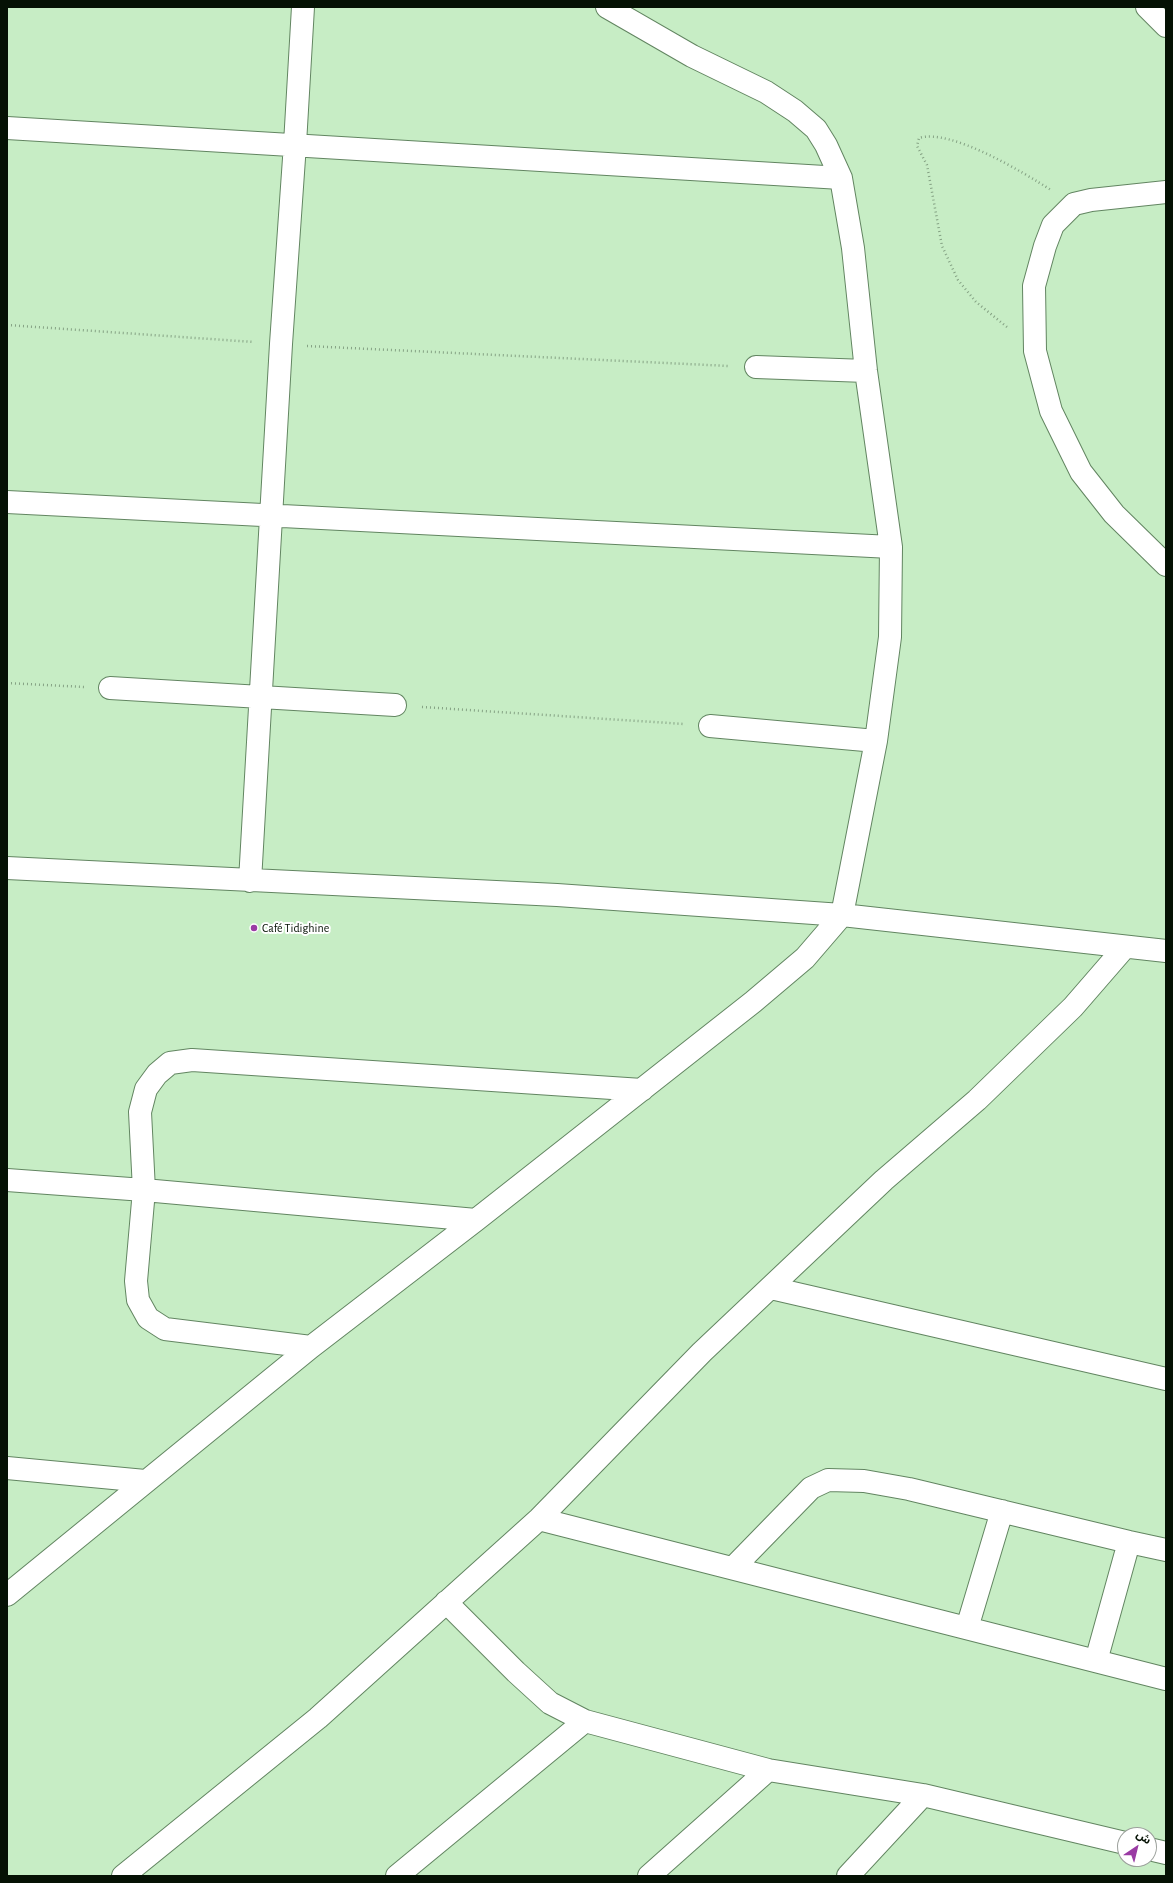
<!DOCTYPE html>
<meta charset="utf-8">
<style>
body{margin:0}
#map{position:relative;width:1173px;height:1883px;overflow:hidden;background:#c7edc5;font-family:"Alegreya Sans","Noto Sans Arabic",sans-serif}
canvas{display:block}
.frame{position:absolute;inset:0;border:8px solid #051104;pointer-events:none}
.north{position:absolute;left:1117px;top:1827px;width:40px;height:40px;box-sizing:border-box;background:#fff;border:1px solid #9ba09b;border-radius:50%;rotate:35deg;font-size:11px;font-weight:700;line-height:16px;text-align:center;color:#051104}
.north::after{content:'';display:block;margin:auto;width:14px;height:18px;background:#9a3ba4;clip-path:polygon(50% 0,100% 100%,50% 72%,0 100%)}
</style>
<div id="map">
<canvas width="1173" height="1883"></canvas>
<div class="frame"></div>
<div class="north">ش</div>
</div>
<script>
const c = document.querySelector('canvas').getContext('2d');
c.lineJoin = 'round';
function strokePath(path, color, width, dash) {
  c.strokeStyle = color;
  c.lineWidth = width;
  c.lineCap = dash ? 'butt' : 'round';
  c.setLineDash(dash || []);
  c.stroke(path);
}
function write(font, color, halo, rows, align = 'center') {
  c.font = font + ' "Alegreya Sans",sans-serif';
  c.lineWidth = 4;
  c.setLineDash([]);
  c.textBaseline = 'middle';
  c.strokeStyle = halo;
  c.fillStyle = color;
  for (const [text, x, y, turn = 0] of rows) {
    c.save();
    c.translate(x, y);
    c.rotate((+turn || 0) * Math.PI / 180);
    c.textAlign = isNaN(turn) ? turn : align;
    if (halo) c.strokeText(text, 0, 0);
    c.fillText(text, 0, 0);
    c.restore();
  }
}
const street = new Path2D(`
 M 1147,7 L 1166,26
 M 7,128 L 841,178
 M 1166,192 L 1091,200 L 1074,204 L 1053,225 L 1045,246 L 1034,286 L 1035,351 L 1051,411 L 1081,472 L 1114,514 L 1166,565
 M 756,367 L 866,371
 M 7,502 L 891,547
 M 110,688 L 395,705
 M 710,726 L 876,741
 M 7,868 L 557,895 L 842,915 L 1166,951
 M 250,881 L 281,344 L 295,144 L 303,7
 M 7,1180 L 144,1190 L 476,1220
 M 771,1288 L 1166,1379
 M 311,1347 L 165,1329 L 148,1318 L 138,1300 L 136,1281 L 144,1190 L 140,1112 L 146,1089 L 157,1074 L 170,1063 L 192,1060 L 642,1090
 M 7,1468 L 145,1481
 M 539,1519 L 1166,1679
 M 733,1568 L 811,1488 L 828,1480 L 864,1481 L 909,1489 L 1129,1542 L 1166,1550
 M 7,1595 L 311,1347 L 476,1220 L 753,1002 L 805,958 L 842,915 L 876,741 L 890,637 L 891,547 L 866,371 L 853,248 L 841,178 L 826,145 L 816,129 L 795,111 L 766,92 L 692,56 L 607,7
 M 446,1602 L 516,1672 L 550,1703 L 585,1721 L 768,1770 L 923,1795 L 1125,1843
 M 967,1628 L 1002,1511
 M 1096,1661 L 1129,1542
 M 1149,1849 L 1166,1853
 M 123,1876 L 318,1718 L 539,1519 L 702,1352 L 884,1180 L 977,1100 L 1073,1007 L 1125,947
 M 397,1876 L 585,1721
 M 649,1876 L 768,1770
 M 848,1876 L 923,1795`);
strokePath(street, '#628561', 24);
strokePath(new Path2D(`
 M 7,325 L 254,342
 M 1007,327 L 976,302 L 958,280 L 942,246 L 927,165 L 917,146 L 919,138 C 951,128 1024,173 1051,190
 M 307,346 L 729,366
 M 7,683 L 84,687
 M 422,707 L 684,724`), '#85a284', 2.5, [1, 3]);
strokePath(street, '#fff', 22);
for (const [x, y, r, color] of [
 [254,928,4,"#9a3ba4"]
]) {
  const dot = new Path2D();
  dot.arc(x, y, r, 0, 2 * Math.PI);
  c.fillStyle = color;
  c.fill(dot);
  strokePath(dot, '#fff', 1.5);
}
write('12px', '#051104', '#fff', [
 ["Café Tidighine",262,928]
], 'left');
</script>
